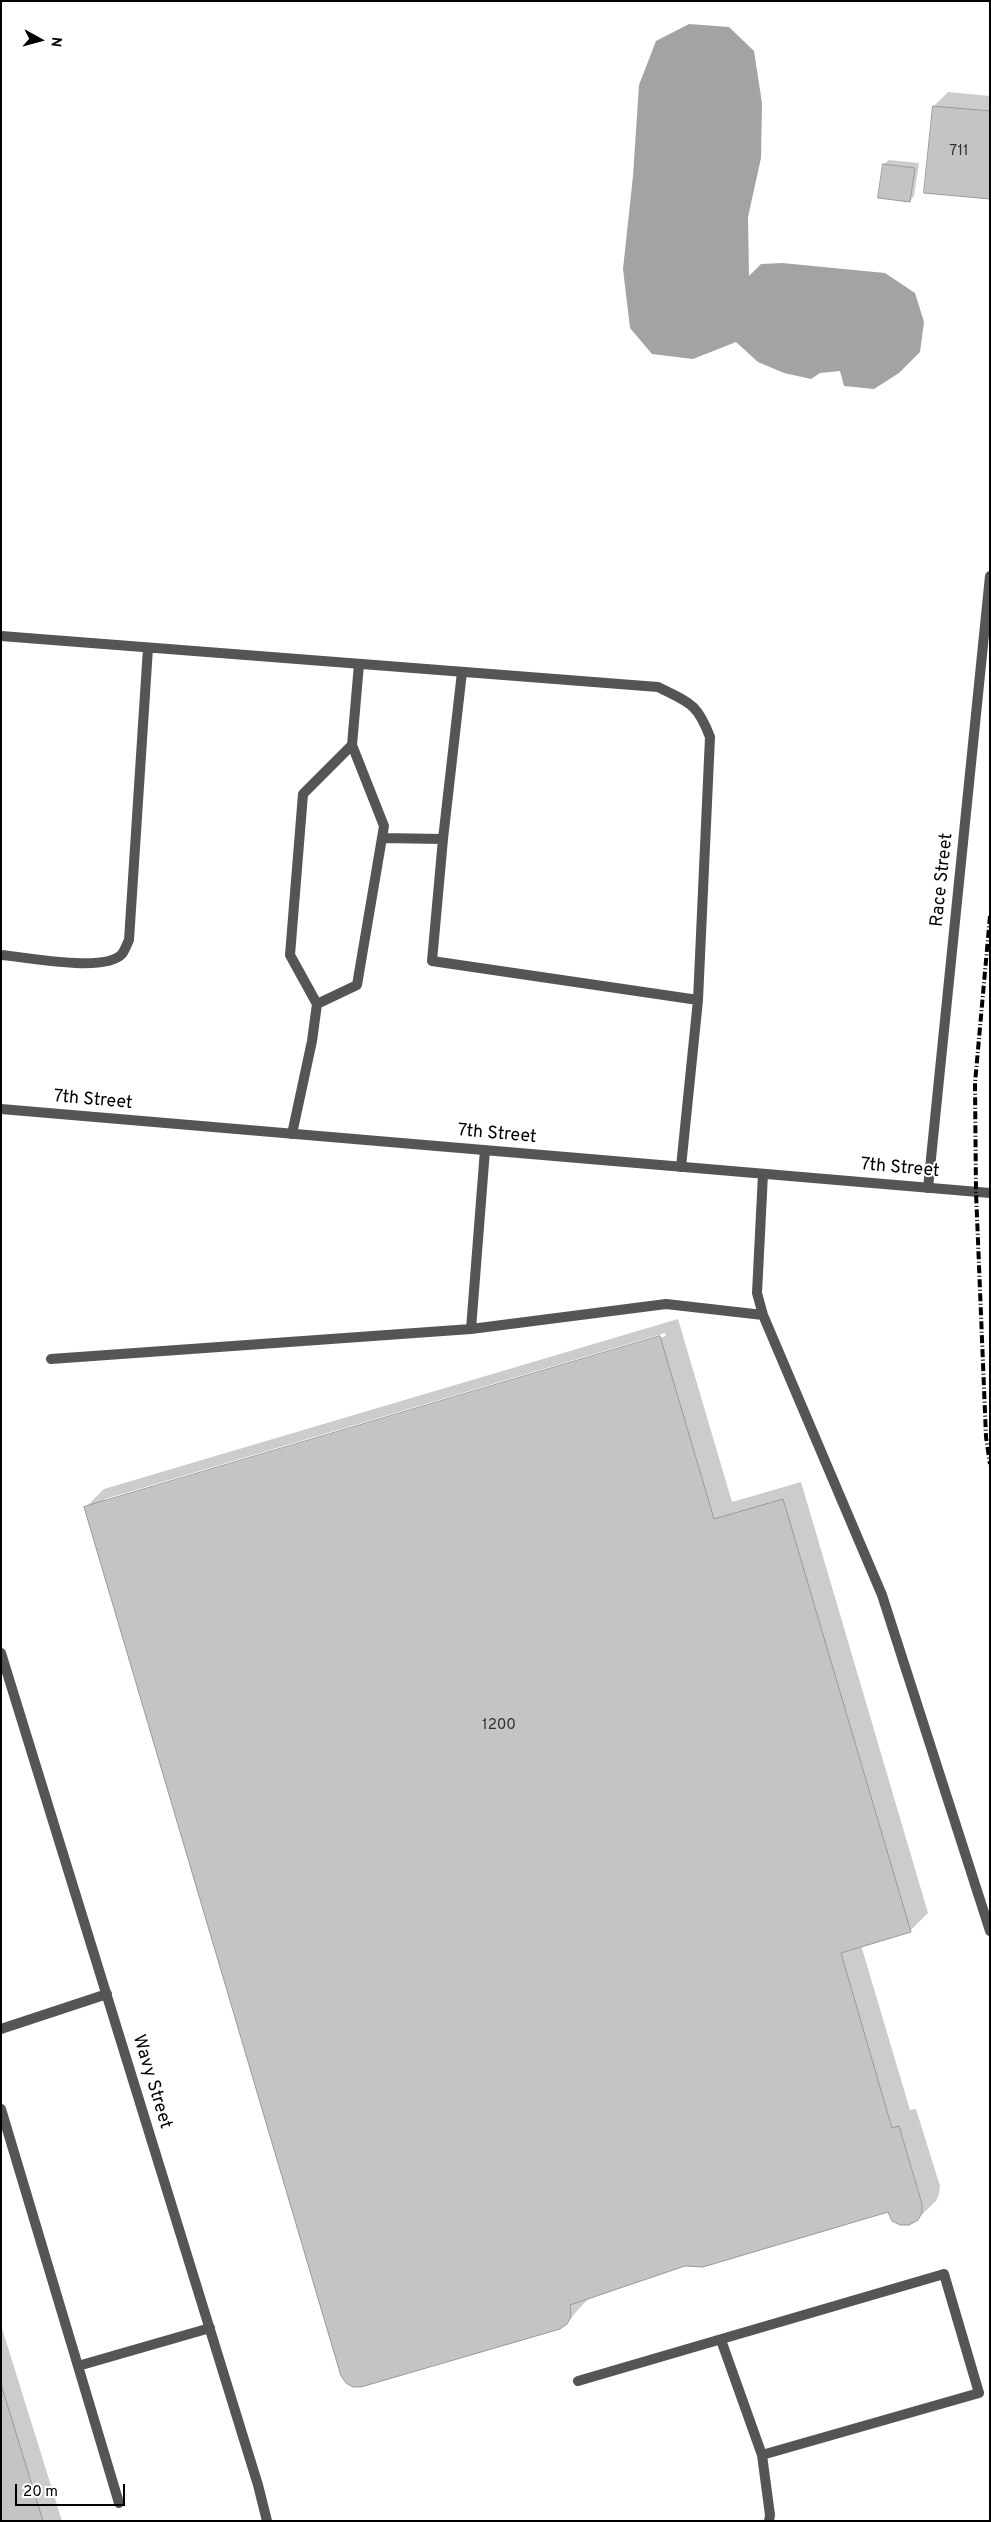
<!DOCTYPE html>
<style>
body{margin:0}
#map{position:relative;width:991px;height:2522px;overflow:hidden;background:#fff;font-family:Overpass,sans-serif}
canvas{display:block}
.frame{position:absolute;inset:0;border:2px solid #000;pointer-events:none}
.north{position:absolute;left:15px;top:15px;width:50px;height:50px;-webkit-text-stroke:4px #fff;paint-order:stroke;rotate:97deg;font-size:14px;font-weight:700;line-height:20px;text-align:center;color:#000}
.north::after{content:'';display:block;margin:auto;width:18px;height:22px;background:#000;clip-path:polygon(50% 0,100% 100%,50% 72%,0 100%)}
.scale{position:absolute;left:15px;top:2484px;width:110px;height:22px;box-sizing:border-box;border:2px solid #000;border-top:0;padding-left:6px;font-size:15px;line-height:18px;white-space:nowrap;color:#000;-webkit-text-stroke:4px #fff;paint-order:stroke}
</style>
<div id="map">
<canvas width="991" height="2522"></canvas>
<div class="frame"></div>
<div class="north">N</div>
<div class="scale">20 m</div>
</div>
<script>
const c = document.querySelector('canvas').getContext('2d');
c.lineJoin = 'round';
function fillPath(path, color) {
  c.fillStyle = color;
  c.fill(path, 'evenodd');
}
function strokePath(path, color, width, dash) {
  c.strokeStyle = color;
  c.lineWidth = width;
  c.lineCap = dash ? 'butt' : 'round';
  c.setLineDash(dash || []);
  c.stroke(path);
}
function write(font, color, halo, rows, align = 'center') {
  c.font = font + ' Overpass,sans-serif';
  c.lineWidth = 4;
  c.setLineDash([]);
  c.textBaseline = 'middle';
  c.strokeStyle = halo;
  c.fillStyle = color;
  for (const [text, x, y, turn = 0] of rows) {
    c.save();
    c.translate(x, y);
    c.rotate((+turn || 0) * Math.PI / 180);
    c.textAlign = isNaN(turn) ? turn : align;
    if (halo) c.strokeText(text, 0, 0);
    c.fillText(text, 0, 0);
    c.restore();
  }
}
fillPath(new Path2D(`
 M 689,24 L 729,27 L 754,51 L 762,103 L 761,158 L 748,217 L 749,276 L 761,264 L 782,263 L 885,273 L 915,293 L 924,322 L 920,352 L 899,373 L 874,389 L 844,386 L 840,371 L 820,373 L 811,379 L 784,373 L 758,362 L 736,342 L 693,359 L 652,354 L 630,328 L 623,269 L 633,176 L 639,85 L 656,41 Z`), '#a3a3a3');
fillPath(new Path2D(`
 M 948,92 L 990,96 L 990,198 L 934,106 Z
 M 889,160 L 919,163 L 914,196 L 910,201 L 884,164 Z
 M 678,1319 L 732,1502 L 801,1482 L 928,1913 L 910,1931 L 861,1945 L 910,2110 L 916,2109 L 940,2186 L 939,2194 L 936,2201 L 917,2219 L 889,2211 L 685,2265 L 588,2299 L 566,2323 L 86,1507 L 104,1489 ZM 665,1333 L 666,1336 L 105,1502 L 105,1499 Z
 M 1,2325 L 62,2521 L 1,2521 Z`), '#0003');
const building = new Path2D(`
 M 933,106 L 990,111 L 990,199 L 924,193 Z
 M 883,164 L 915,168 L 910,202 L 878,198 Z
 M 660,1336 L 714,1519 L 783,1499 L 911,1932 L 841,1953 L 892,2128 L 899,2126 L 922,2204 L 922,2213 L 918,2220 L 909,2225 L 900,2225 L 892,2221 L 888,2212 L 703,2267 L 685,2266 L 570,2305 L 571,2317 L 567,2324 L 560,2329 L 361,2387 L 353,2387 L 346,2383 L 341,2376 L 84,1507 Z
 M 1,2384 L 43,2521 L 1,2521 Z`);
fillPath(building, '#c4c4c4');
strokePath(building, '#999', 1);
strokePath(new Path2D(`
 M 1,636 L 658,687 C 690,703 697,703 710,737 L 698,1000
 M 352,745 L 359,664
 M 382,838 L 443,839 L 432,961 L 698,1000 L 681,1167
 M 443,839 L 462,672
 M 1,955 C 27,957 105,973 122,954 C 125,950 127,944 129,940 L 148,648
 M 292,1134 L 312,1041 L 317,1004 L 290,955 L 303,794 L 352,745 L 384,826 L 357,985 L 317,1004
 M 763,1174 L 757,1293 L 763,1315 L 882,1595 L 990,1931
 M 471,1329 L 666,1304 L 763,1315
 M 51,1359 L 471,1329 L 485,1150
 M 1,2029 L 107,1994
 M 1,2109 L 119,2503
 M 721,2340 L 762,2455 L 770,2515 L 769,2521
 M 78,2366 L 210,2328
 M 578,2381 L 944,2274 L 979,2393 L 762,2455`), '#555', 10);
strokePath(new Path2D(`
 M 928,1188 L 990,576
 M 1,1653 L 258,2485 L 267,2521`), '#555', 10);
strokePath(new Path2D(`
 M 1,1109 L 990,1193`), '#555', 10);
strokePath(new Path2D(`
 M 990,916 L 975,1083 L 976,1192 L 986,1437 L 990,1464`), '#000', 4, [8, 2.5, 1, 2.5]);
write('15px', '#313131', null, [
 ["711",959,152],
 ["1200",499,1726]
]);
write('18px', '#000', '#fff', [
 ["Race Street",943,880,-84],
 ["7th Street",93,1101,5],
 ["7th Street",497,1135,5],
 ["7th Street",900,1169,5],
 ["Wavy Street",151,2082,73]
]);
</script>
